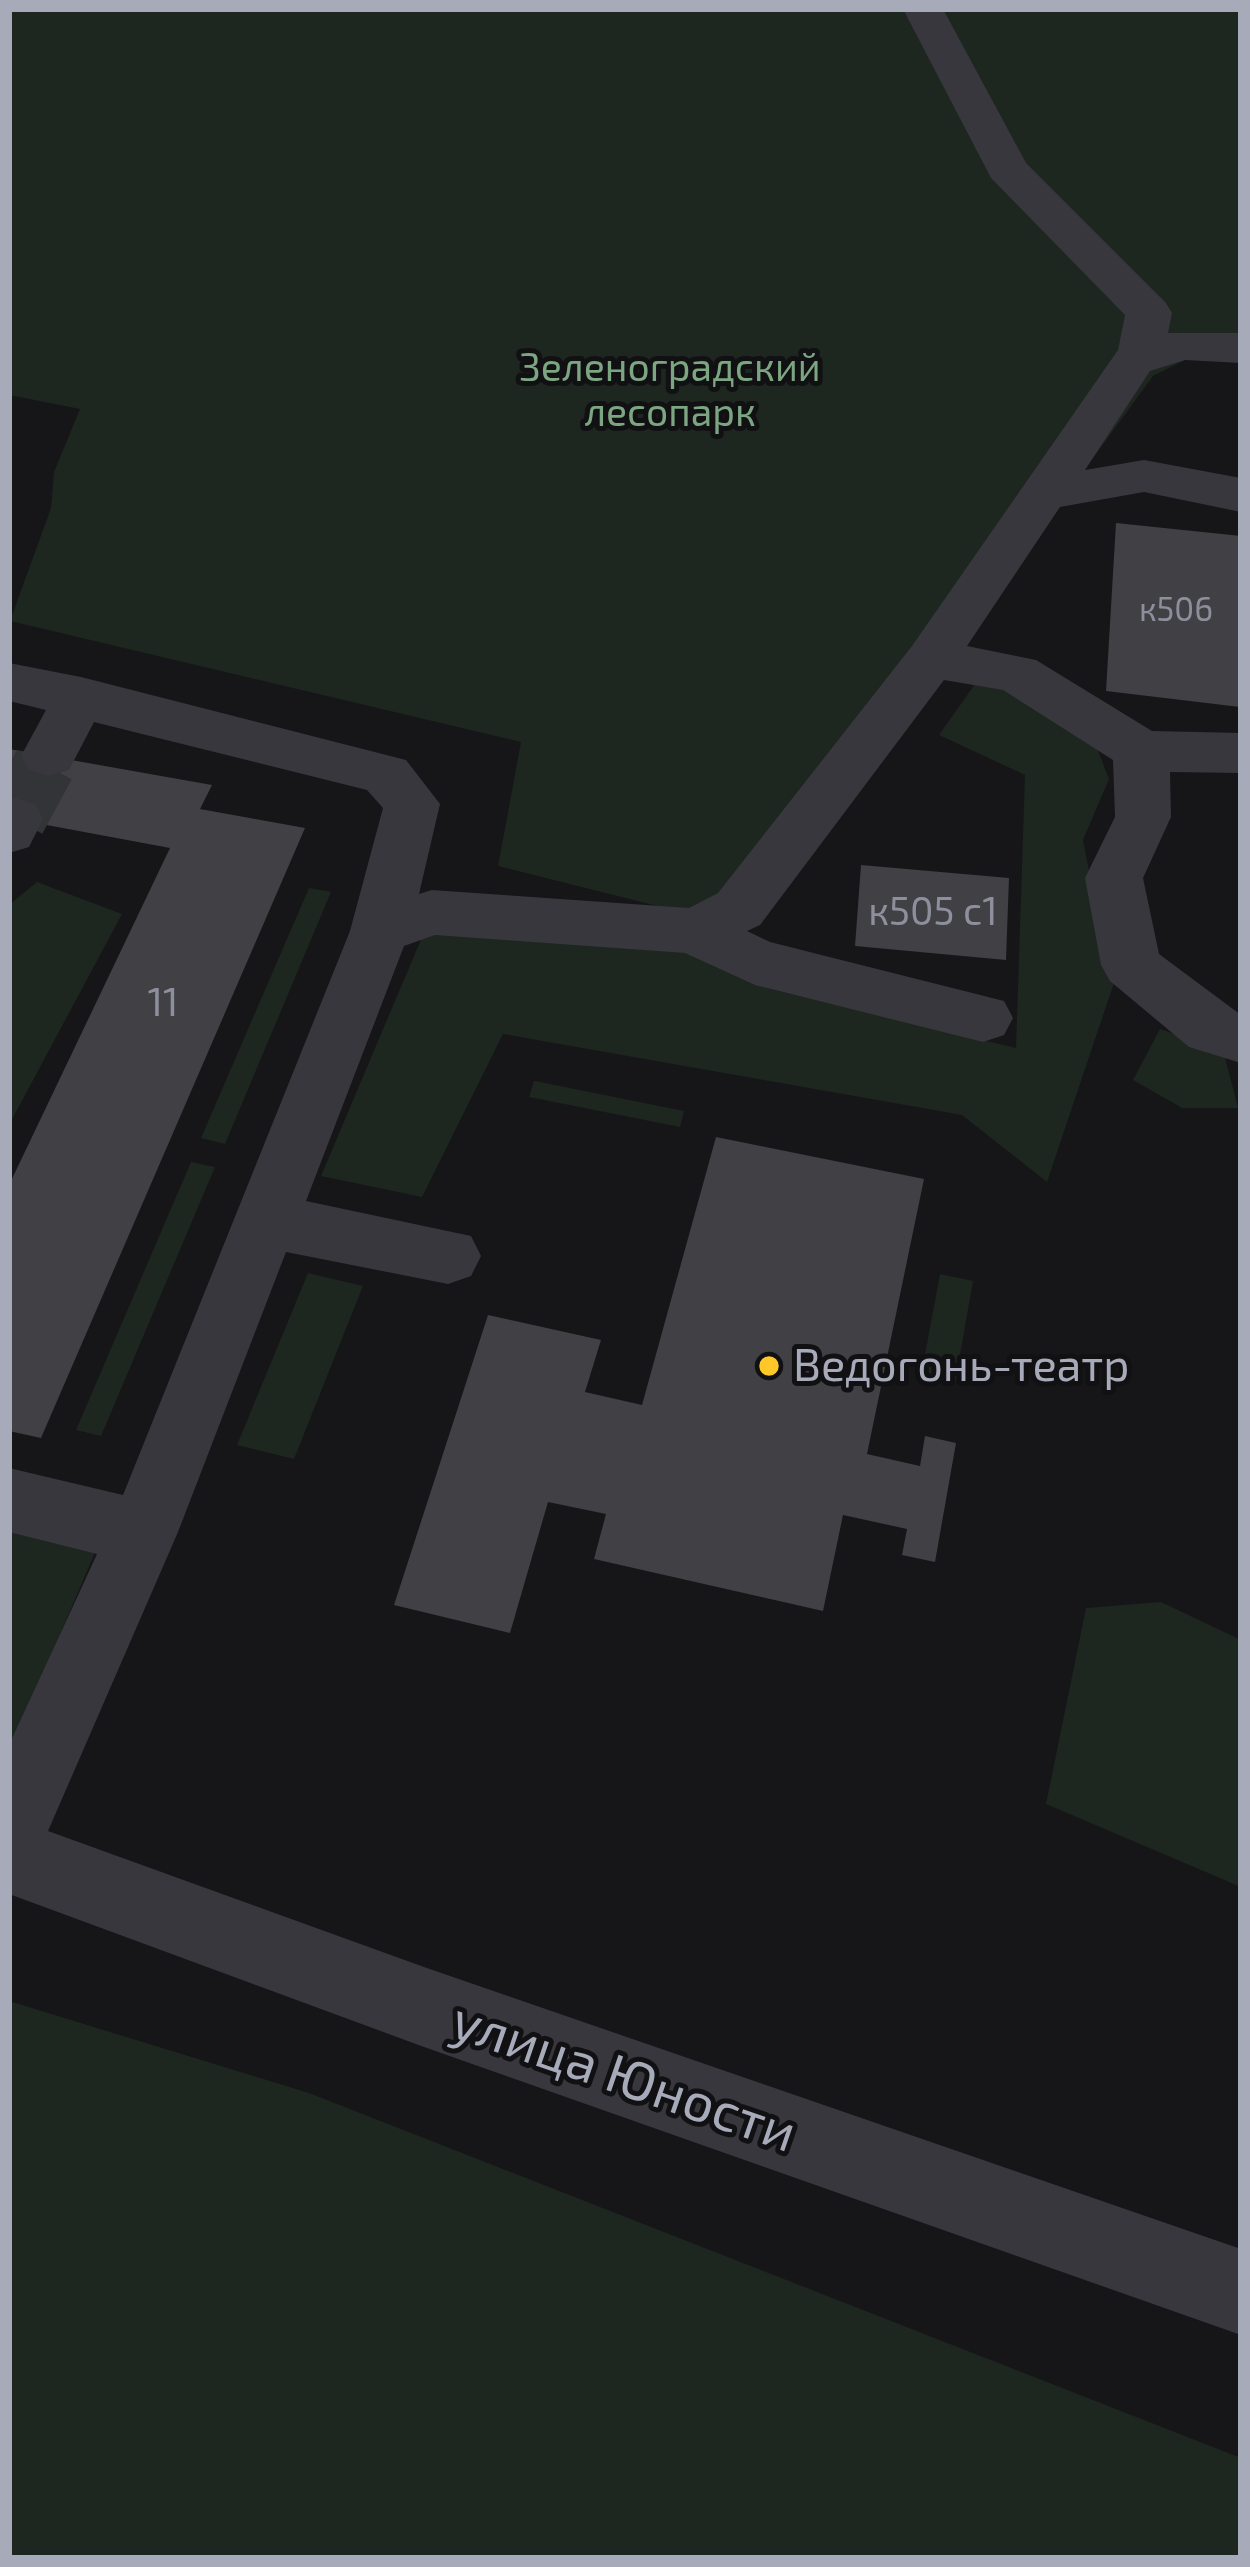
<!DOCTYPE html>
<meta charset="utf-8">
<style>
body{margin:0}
#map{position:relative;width:1250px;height:2567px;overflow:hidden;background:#161618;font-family:"Exo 2",sans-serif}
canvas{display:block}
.frame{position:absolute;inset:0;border:12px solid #a7abb9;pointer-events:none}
</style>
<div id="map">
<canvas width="1250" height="2567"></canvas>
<div class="frame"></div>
</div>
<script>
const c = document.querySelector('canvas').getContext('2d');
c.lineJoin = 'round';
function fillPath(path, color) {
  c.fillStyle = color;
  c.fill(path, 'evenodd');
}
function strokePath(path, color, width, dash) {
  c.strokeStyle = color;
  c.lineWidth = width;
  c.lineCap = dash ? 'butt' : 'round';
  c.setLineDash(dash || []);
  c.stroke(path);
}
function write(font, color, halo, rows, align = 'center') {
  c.font = font + ' "Exo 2",sans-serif';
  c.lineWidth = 10;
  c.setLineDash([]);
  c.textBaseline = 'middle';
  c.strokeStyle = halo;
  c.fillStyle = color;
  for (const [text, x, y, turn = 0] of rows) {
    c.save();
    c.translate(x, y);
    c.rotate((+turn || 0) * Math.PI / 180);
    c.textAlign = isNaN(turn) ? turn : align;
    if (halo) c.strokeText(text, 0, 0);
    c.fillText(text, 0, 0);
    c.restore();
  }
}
fillPath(new Path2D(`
 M 9,9 L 1241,9 L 1241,332 L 1153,376 L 749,929 L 498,866 L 521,742 L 10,621 L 51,508 L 54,472 L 80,409 L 9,395 Z
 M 975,684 L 1017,689 L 1097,748 L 1109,779 L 1083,840 L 1100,927 L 1117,974 L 1047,1182 L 962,1115 L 503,1034 L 422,1197 L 321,1176 L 425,930 L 679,945 L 770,989 L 1016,1048 L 1025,775 L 939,735 Z
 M 37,882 L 122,914 L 9,1125 L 9,905 Z
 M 309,888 L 331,892 L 225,1144 L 201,1138 Z
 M 1160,1029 L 1223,1050 L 1238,1108 L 1182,1108 L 1133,1080 Z
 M 534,1081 L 535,1081 L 684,1111 L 680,1127 L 529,1097 Z
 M 191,1162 L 215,1167 L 101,1436 L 76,1430 Z
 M 308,1273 L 363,1286 L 294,1459 L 237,1445 Z
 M 940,1274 L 973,1281 L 955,1383 L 921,1376 Z
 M 9,1527 L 97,1548 L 9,1753 Z
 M 1161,1602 L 1241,1640 L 1241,1887 L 1046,1804 L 1086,1608 Z
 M 9,2001 L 309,2093 L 1241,2458 L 1241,2558 L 9,2558 Z`), '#1d261f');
fillPath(new Path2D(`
 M 1116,523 L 1241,536 L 1240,707 L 1106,691 Z
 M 9,749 L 212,785 L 200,809 L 305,828 L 41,1438 L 9,1431 L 9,1185 L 170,848 L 9,818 Z
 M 861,865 L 1009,878 L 1006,960 L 855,946 Z
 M 716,1137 L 924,1179 L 867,1454 L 920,1466 L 925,1436 L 956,1443 L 935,1562 L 902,1555 L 907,1529 L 843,1515 L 823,1611 L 594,1559 L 606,1514 L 548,1502 L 510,1633 L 394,1605 L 488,1315 L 601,1340 L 585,1392 L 642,1405 Z`), '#404045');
strokePath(new Path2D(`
 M 15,819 L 49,756`), '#333438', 62, [62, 30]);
fillPath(new Path2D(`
 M 903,9 L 943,9 L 1026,163 L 1166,303 L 1172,313 L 1168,333 L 1241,333 L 1241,363 L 1185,360 L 1150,371 L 1085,470 L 1144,460 L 1241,478 L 1241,512 L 1144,492 L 1060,507 L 967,646 L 1036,660 L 1152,731 L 1241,733 L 1241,773 L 1170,772 L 1171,817 L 1143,878 L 1159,954 L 1241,1015 L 1241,1063 L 1189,1047 L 1110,981 L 1101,965 L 1085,878 L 1115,817 L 1113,760 L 1003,690 L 944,680 L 760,925 L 747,931 L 770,942 L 1004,1001 L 1013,1018 L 1004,1035 L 983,1042 L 755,985 L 685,953 L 435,935 L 404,946 L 306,1201 L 471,1236 L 481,1256 L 471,1276 L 448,1284 L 286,1252 L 178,1532 L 48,1831 L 424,1967 L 1241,2249 L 1241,2335 L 424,2047 L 9,1894 L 9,1745 L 97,1554 L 9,1532 L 9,1468 L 123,1495 L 350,931 L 383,808 L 367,790 L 94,722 L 69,770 L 49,776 L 29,770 L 21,756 L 46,710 L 9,701 L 9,663 L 81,677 L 406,760 L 440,804 L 419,894 L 432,890 L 689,908 L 718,893 L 912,646 L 1118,350 L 1125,315 L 991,178 Z
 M 15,798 L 35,804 L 43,819 L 29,847 L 9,853 L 9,800 Z`), '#37373d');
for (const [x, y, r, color] of [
 [769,1366,12,"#ffc727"]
]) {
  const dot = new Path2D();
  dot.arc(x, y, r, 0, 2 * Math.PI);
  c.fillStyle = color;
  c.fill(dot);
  strokePath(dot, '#111113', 4.5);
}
write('33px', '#8d909c', null, [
 ["к506",1176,610]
]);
write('39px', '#7ca582', '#111113', [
 ["Зеленоградский",670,368],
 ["лесопарк",670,413]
]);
write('39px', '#8d909c', null, [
 ["к505 с1",933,912],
 ["11",163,1003]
]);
write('45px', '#a7abb9', '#111113', [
 ["Ведогонь-театр",793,1366]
], 'left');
write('54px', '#a7abb9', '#111113', [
 ["улица Юности",624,2077,19]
]);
</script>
